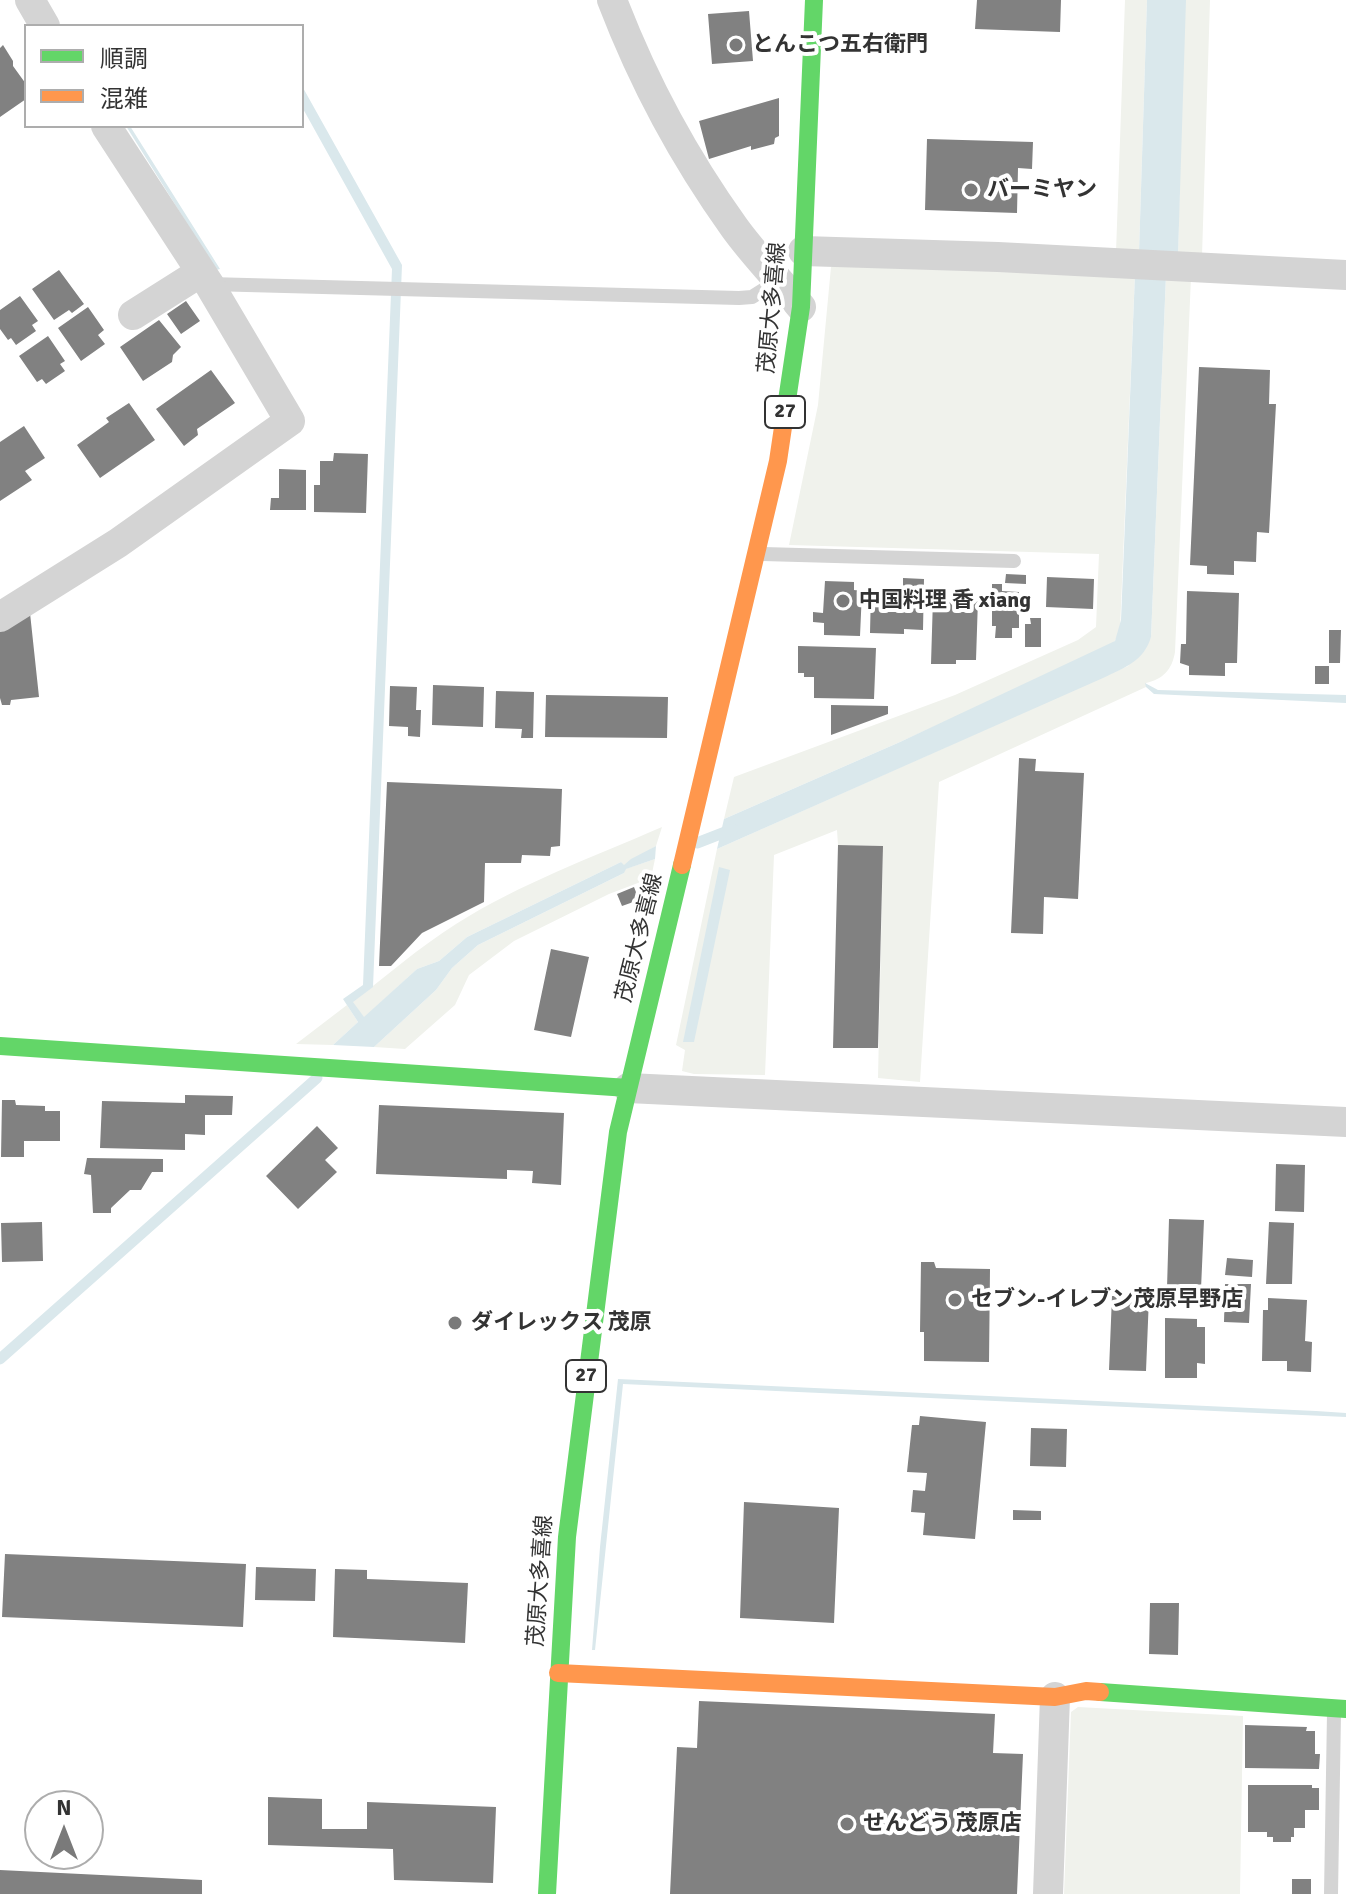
<!DOCTYPE html>
<meta charset="utf-8">
<style>
body{margin:0}
#map{position:relative;width:1346px;height:1894px;overflow:hidden;background:#fff;font-family:Signika,"Noto Sans JP",sans-serif}
canvas{display:block}
.legend{position:absolute;left:24px;top:24px;width:280px;height:104px;box-sizing:border-box;background:#fff;border:2px solid #adadad;margin:0;padding:10px 14px;list-style:none;font-size:24px;color:#333}
.legend li{display:flex;align-items:center;gap:16px;height:40px}
.legend b{width:40px;border:2px solid #adadad}
.north{position:absolute;left:24px;top:1790px;width:80px;height:80px;box-sizing:border-box;background:#fff;border:2px solid #adadad;border-radius:50%;rotate:0deg;font-size:22px;font-weight:700;line-height:32px;text-align:center;color:#333}
.north::after{content:'';display:block;margin:auto;width:28px;height:36px;background:#7a7a7a;clip-path:polygon(50% 0,100% 100%,50% 72%,0 100%)}
</style>
<div id="map">
<canvas width="1346" height="1894"></canvas>
<ul class="legend">
<li><b style="height:10px;background:#63d668"></b>順調</li>
<li><b style="height:10px;background:#ff974d"></b>混雑</li>
</ul>
<div class="north">N</div>
</div>
<script>
const c = document.querySelector('canvas').getContext('2d');
c.lineJoin = 'round';
function fillPath(path, color) {
  c.fillStyle = color;
  c.fill(path, 'evenodd');
}
function strokePath(path, color, width, dash) {
  c.strokeStyle = color;
  c.lineWidth = width;
  c.lineCap = dash ? 'butt' : 'round';
  c.setLineDash(dash || []);
  c.stroke(path);
}
function write(font, color, halo, rows, align = 'center') {
  c.font = font + ' Signika,"Noto Sans JP",sans-serif';
  c.lineWidth = 8;
  c.setLineDash([]);
  c.textBaseline = 'middle';
  c.strokeStyle = halo;
  c.fillStyle = color;
  for (const [text, x, y, turn = 0] of rows) {
    c.save();
    c.translate(x, y);
    c.rotate((+turn || 0) * Math.PI / 180);
    c.textAlign = isNaN(turn) ? turn : align;
    if (halo) c.strokeText(text, 0, 0);
    c.fillText(text, 0, 0);
    c.restore();
  }
}
fillPath(new Path2D(`
 M 1125,0 L 1147,0 L 1139,253 L 1116,252 Z
 M 1184,0 L 1210,0 L 1202,256 L 1178,255 Z
 M 838,262 L 1135,274 L 1120,629 L 1115,641 L 1108,647 L 900,742 L 724,819 L 734,777 L 955,695 L 1078,640 L 1096,627 L 1099,554 L 789,545 L 818,405 L 831,267 Z
 M 1166,275 L 1191,277 L 1175,652 C 1172,670 1163,679 1146,683 L 1146,687 L 939,782 L 920,1082 L 878,1078 L 883,846 L 838,845 L 837,830 L 774,855 L 765,1075 L 694,1074 L 682,1071 L 685,1050 L 676,1045 L 717,849 L 1128,666 L 1151,637 Z
 M 662,827 L 656,846 L 623,866 L 621,862 L 467,937 L 439,961 L 417,969 L 364,1018 L 352,1002 C 387,976 418,948 456,924 C 519,884 593,857 662,827 Z
 M 655,859 L 651,878 L 609,894 L 514,941 L 469,975 L 455,1005 L 405,1049 L 374,1047 L 436,990 L 452,968 L 478,945 L 624,873 L 625,869 Z
 M 347,1005 L 358,1022 L 333,1045 L 296,1044 Z
 M 1078,1707 L 1243,1716 L 1240,1894 L 1064,1894 L 1071,1712 Z`), '#f0f2ec');
fillPath(new Path2D(`
 M 1147,0 L 1186,0 L 1178,255 L 1139,253 Z
 M 302,86 L 402,265 L 373,987 L 353,1002 L 364,1017 L 417,969 L 439,961 L 467,937 L 621,862 L 624,865 L 631,859 L 656,846 L 655,859 L 626,869 L 624,873 L 478,945 L 452,968 L 436,990 L 374,1047 L 333,1045 L 358,1022 L 343,999 L 363,985 L 392,269 L 302,107 Z
 M 126,126 L 130,126 L 220,269 L 216,270 Z
 M 1135,274 L 1166,275 L 1151,637 C 1144,661 1124,668 1103,678 L 717,849 L 724,819 L 900,742 L 1115,641 L 1121,620 Z
 M 1145,683 L 1158,690 L 1346,695 L 1346,703 L 1154,694 L 1146,687 Z
 M 719,867 L 730,870 L 694,1042 L 683,1042 Z
 M 618,1379 L 1316,1411 L 1346,1413 L 1346,1417 L 623,1384 L 595,1650 L 592,1650 L 600,1547 Z`), '#dae8ec');
strokePath(new Path2D(`
 M 697,843 L 733,829
 M 0,1359 L 317,1078`), '#dae8ec', 11);
fillPath(new Path2D(`
 M 977,0 L 1061,0 L 1060,32 L 975,29 Z
 M 749,11 L 753,61 L 712,64 L 708,14 Z
 M 3,45 L 13,61 L 13,66 L 26,84 L 26,99 L 0,117 L 0,48 Z
 M 779,98 L 779,136 L 775,138 L 774,144 L 751,150 L 751,146 L 709,159 L 699,121 Z
 M 927,139 L 1033,142 L 1032,169 L 1018,168 L 1017,213 L 925,210 Z
 M 59,270 L 84,304 L 72,313 L 69,310 L 54,320 L 32,289 Z
 M 20,296 L 38,321 L 32,325 L 36,331 L 16,345 L 11,338 L 8,340 L 0,329 L 0,310 Z
 M 186,301 L 200,321 L 181,334 L 167,314 Z
 M 88,307 L 104,330 L 98,335 L 105,344 L 81,361 L 58,328 Z
 M 159,320 L 181,347 L 173,355 L 172,362 L 143,381 L 120,347 Z
 M 48,336 L 65,361 L 60,364 L 65,371 L 46,384 L 42,379 L 37,382 L 19,356 Z
 M 1199,367 L 1270,370 L 1269,404 L 1276,404 L 1269,533 L 1257,532 L 1256,562 L 1234,561 L 1234,575 L 1207,574 L 1207,566 L 1190,565 Z
 M 211,370 L 235,403 L 197,429 L 198,435 L 184,446 L 156,409 Z
 M 129,403 L 155,440 L 100,478 L 77,445 L 109,422 L 106,418 Z
 M 24,426 L 45,458 L 25,471 L 32,480 L 0,501 L 0,442 Z
 M 334,453 L 368,454 L 366,513 L 314,512 L 314,485 L 320,485 L 320,461 L 333,461 Z
 M 279,469 L 306,470 L 306,510 L 270,510 L 271,498 L 279,498 Z
 M 1006,574 L 1026,575 L 1026,584 L 1005,583 Z
 M 1047,577 L 1094,579 L 1093,609 L 1046,607 Z
 M 903,578 L 924,579 L 923,630 L 904,629 L 904,634 L 870,633 L 871,590 L 903,590 Z
 M 825,581 L 854,582 L 854,590 L 862,591 L 860,636 L 824,635 L 824,623 L 813,622 L 813,612 L 823,613 Z
 M 992,584 L 1002,584 L 1002,591 L 1019,592 L 1019,628 L 1012,628 L 1012,638 L 995,638 L 996,626 L 992,626 Z
 M 1187,591 L 1239,593 L 1237,663 L 1225,663 L 1225,676 L 1189,675 L 1189,666 L 1180,663 L 1181,644 L 1186,644 Z
 M 933,598 L 978,599 L 976,660 L 956,660 L 956,664 L 931,664 Z
 M 30,613 L 39,697 L 11,700 L 10,705 L 2,705 L 0,698 L 0,632 Z
 M 1030,618 L 1041,618 L 1041,647 L 1025,647 L 1025,624 L 1031,624 Z
 M 1329,630 L 1341,630 L 1340,663 L 1329,663 Z
 M 798,646 L 876,648 L 874,699 L 814,698 L 814,677 L 804,677 L 804,673 L 798,673 Z
 M 1315,666 L 1329,666 L 1329,684 L 1315,684 Z
 M 433,685 L 484,687 L 483,727 L 432,725 Z
 M 390,686 L 417,687 L 416,710 L 421,710 L 420,737 L 408,736 L 408,727 L 389,726 Z
 M 496,691 L 534,692 L 533,738 L 521,738 L 522,729 L 495,728 Z
 M 546,695 L 668,697 L 667,738 L 545,737 Z
 M 831,705 L 888,706 L 888,714 L 831,735 Z
 M 1019,758 L 1036,759 L 1035,771 L 1084,773 L 1078,899 L 1044,897 L 1043,934 L 1011,933 Z
 M 387,782 L 562,789 L 560,846 L 551,847 L 550,856 L 522,855 L 521,863 L 485,863 L 484,902 L 422,933 L 391,966 L 379,966 Z
 M 838,845 L 883,846 L 878,1048 L 833,1048 Z
 M 634,887 L 639,900 L 622,906 L 617,894 Z
 M 551,949 L 589,957 L 571,1037 L 534,1030 Z
 M 185,1095 L 233,1096 L 232,1115 L 205,1115 L 205,1135 L 185,1134 L 185,1150 L 100,1148 L 102,1101 L 185,1103 Z
 M 2,1100 L 15,1100 L 16,1105 L 45,1106 L 45,1111 L 60,1111 L 60,1141 L 24,1141 L 24,1157 L 1,1157 Z
 M 379,1105 L 564,1113 L 561,1185 L 532,1183 L 533,1171 L 507,1170 L 507,1179 L 376,1174 Z
 M 317,1126 L 338,1148 L 325,1160 L 337,1172 L 298,1209 L 266,1176 Z
 M 87,1158 L 163,1159 L 163,1172 L 152,1172 L 141,1190 L 130,1190 L 111,1208 L 111,1213 L 93,1213 L 91,1175 L 84,1174 Z
 M 1276,1164 L 1305,1165 L 1304,1212 L 1275,1211 Z
 M 1169,1219 L 1204,1220 L 1201,1289 L 1167,1288 Z
 M 42,1222 L 43,1261 L 2,1262 L 1,1223 Z
 M 1269,1222 L 1294,1223 L 1292,1284 L 1266,1284 Z
 M 1227,1258 L 1253,1260 L 1252,1277 L 1225,1275 Z
 M 921,1262 L 934,1262 L 936,1268 L 990,1269 L 989,1362 L 924,1361 L 924,1332 L 920,1332 Z
 M 1225,1284 L 1251,1284 L 1249,1323 L 1224,1322 Z
 M 1112,1296 L 1149,1297 L 1146,1371 L 1109,1370 Z
 M 1268,1298 L 1307,1300 L 1305,1341 L 1312,1342 L 1311,1372 L 1287,1371 L 1287,1361 L 1262,1361 L 1263,1310 L 1268,1310 Z
 M 1165,1318 L 1197,1319 L 1197,1327 L 1205,1327 L 1205,1364 L 1197,1363 L 1197,1378 L 1165,1378 Z
 M 920,1416 L 986,1422 L 975,1539 L 923,1535 L 925,1513 L 911,1512 L 913,1490 L 925,1491 L 927,1473 L 907,1472 L 912,1425 L 919,1425 Z
 M 1031,1428 L 1067,1429 L 1066,1467 L 1030,1466 Z
 M 744,1502 L 839,1508 L 834,1623 L 740,1618 Z
 M 1013,1510 L 1041,1511 L 1041,1520 L 1013,1520 Z
 M 5,1554 L 246,1564 L 243,1627 L 2,1617 Z
 M 256,1567 L 316,1569 L 315,1601 L 255,1600 Z
 M 335,1569 L 367,1570 L 367,1579 L 468,1583 L 465,1643 L 333,1637 Z
 M 1150,1603 L 1179,1603 L 1178,1655 L 1149,1654 Z
 M 699,1701 L 995,1714 L 993,1753 L 1023,1754 L 1017,1894 L 670,1894 L 677,1747 L 697,1748 Z
 M 1245,1725 L 1307,1727 L 1306,1731 L 1315,1731 L 1315,1754 L 1320,1754 L 1319,1769 L 1245,1768 Z
 M 1248,1785 L 1312,1785 L 1312,1788 L 1319,1788 L 1319,1810 L 1305,1810 L 1305,1828 L 1294,1828 L 1294,1837 L 1291,1837 L 1291,1842 L 1273,1842 L 1273,1837 L 1267,1837 L 1267,1832 L 1248,1832 Z
 M 268,1797 L 322,1799 L 322,1829 L 367,1829 L 367,1802 L 496,1807 L 493,1883 L 394,1880 L 393,1849 L 268,1845 Z
 M 0,1870 L 202,1880 L 202,1894 L 0,1894 Z
 M 1292,1879 L 1311,1879 L 1311,1894 L 1292,1894 Z`), '#818181');
strokePath(new Path2D(`
 M 209,284 L 739,298 L 752,297 L 779,280
 M 763,554 L 1014,561
 M 1331,1894 L 1334,1713`), '#d4d4d4', 14);
strokePath(new Path2D(`
 M 30,0 L 45,26
 M 612,0 C 643,81 683,156 734,227 C 754,255 779,280 801,307
 M 803,251 L 998,257 L 1346,275
 M 133,315 L 201,272
 M 0,617 L 118,543 L 290,421 L 209,284 L 106,126
 M 628,1088 L 1346,1122
 M 1048,1894 L 1055,1697`), '#d4d4d4', 30);
strokePath(new Path2D(`
 M 786,407 L 801,307 L 814,0
 M 0,1046 L 628,1088
 M 1100,1692 L 1346,1709
 M 547,1894 L 567,1537 L 618,1132 L 682,865`), '#63d668', 18);
strokePath(new Path2D(`
 M 682,865 L 778,461 L 786,407
 M 558,1673 L 1055,1697 L 1086,1691 L 1100,1692`), '#ff974d', 18);
for (const [x, y, r, color] of [
 [736,45,8,"#7a7a7a"],
 [971,190,8,"#7a7a7a"],
 [843,601,8,"#7a7a7a"],
 [955,1300,8,"#7a7a7a"],
 [455,1323,8,"#7a7a7a"],
 [847,1824,8,"#7a7a7a"]
]) {
  const dot = new Path2D();
  dot.arc(x, y, r, 0, 2 * Math.PI);
  c.fillStyle = color;
  c.fill(dot);
  strokePath(dot, '#fff', 3);
}
for (const [x, y, w] of [
 [785,412,40],
 [586,1376,40]
]) {
  const box = new Path2D();
  box.roundRect(x - w / 2, y - 16, w, 32, 6);
  c.fillStyle = '#fff';
  c.fill(box);
  strokePath(box, '#333', 2);
}
write('bold 20px', '#333', null, [
 ["27",785,412],
 ["27",586,1376]
]);
write('bold 22px', '#333', '#fff', [
 ["とんこつ五右衛門",752,45],
 ["バーミヤン",987,190],
 ["中国料理 香 xiang",859,601],
 ["セブン-イレブン茂原早野店",971,1300],
 ["ダイレックス 茂原",471,1323],
 ["せんどう 茂原店",863,1824]
], 'left');
write('22px', '#333', '#fff', [
 ["茂原大多喜線",773,308,-85],
 ["茂原大多喜線",640,938,-76],
 ["茂原大多喜線",541,1581,-86]
]);
</script>
